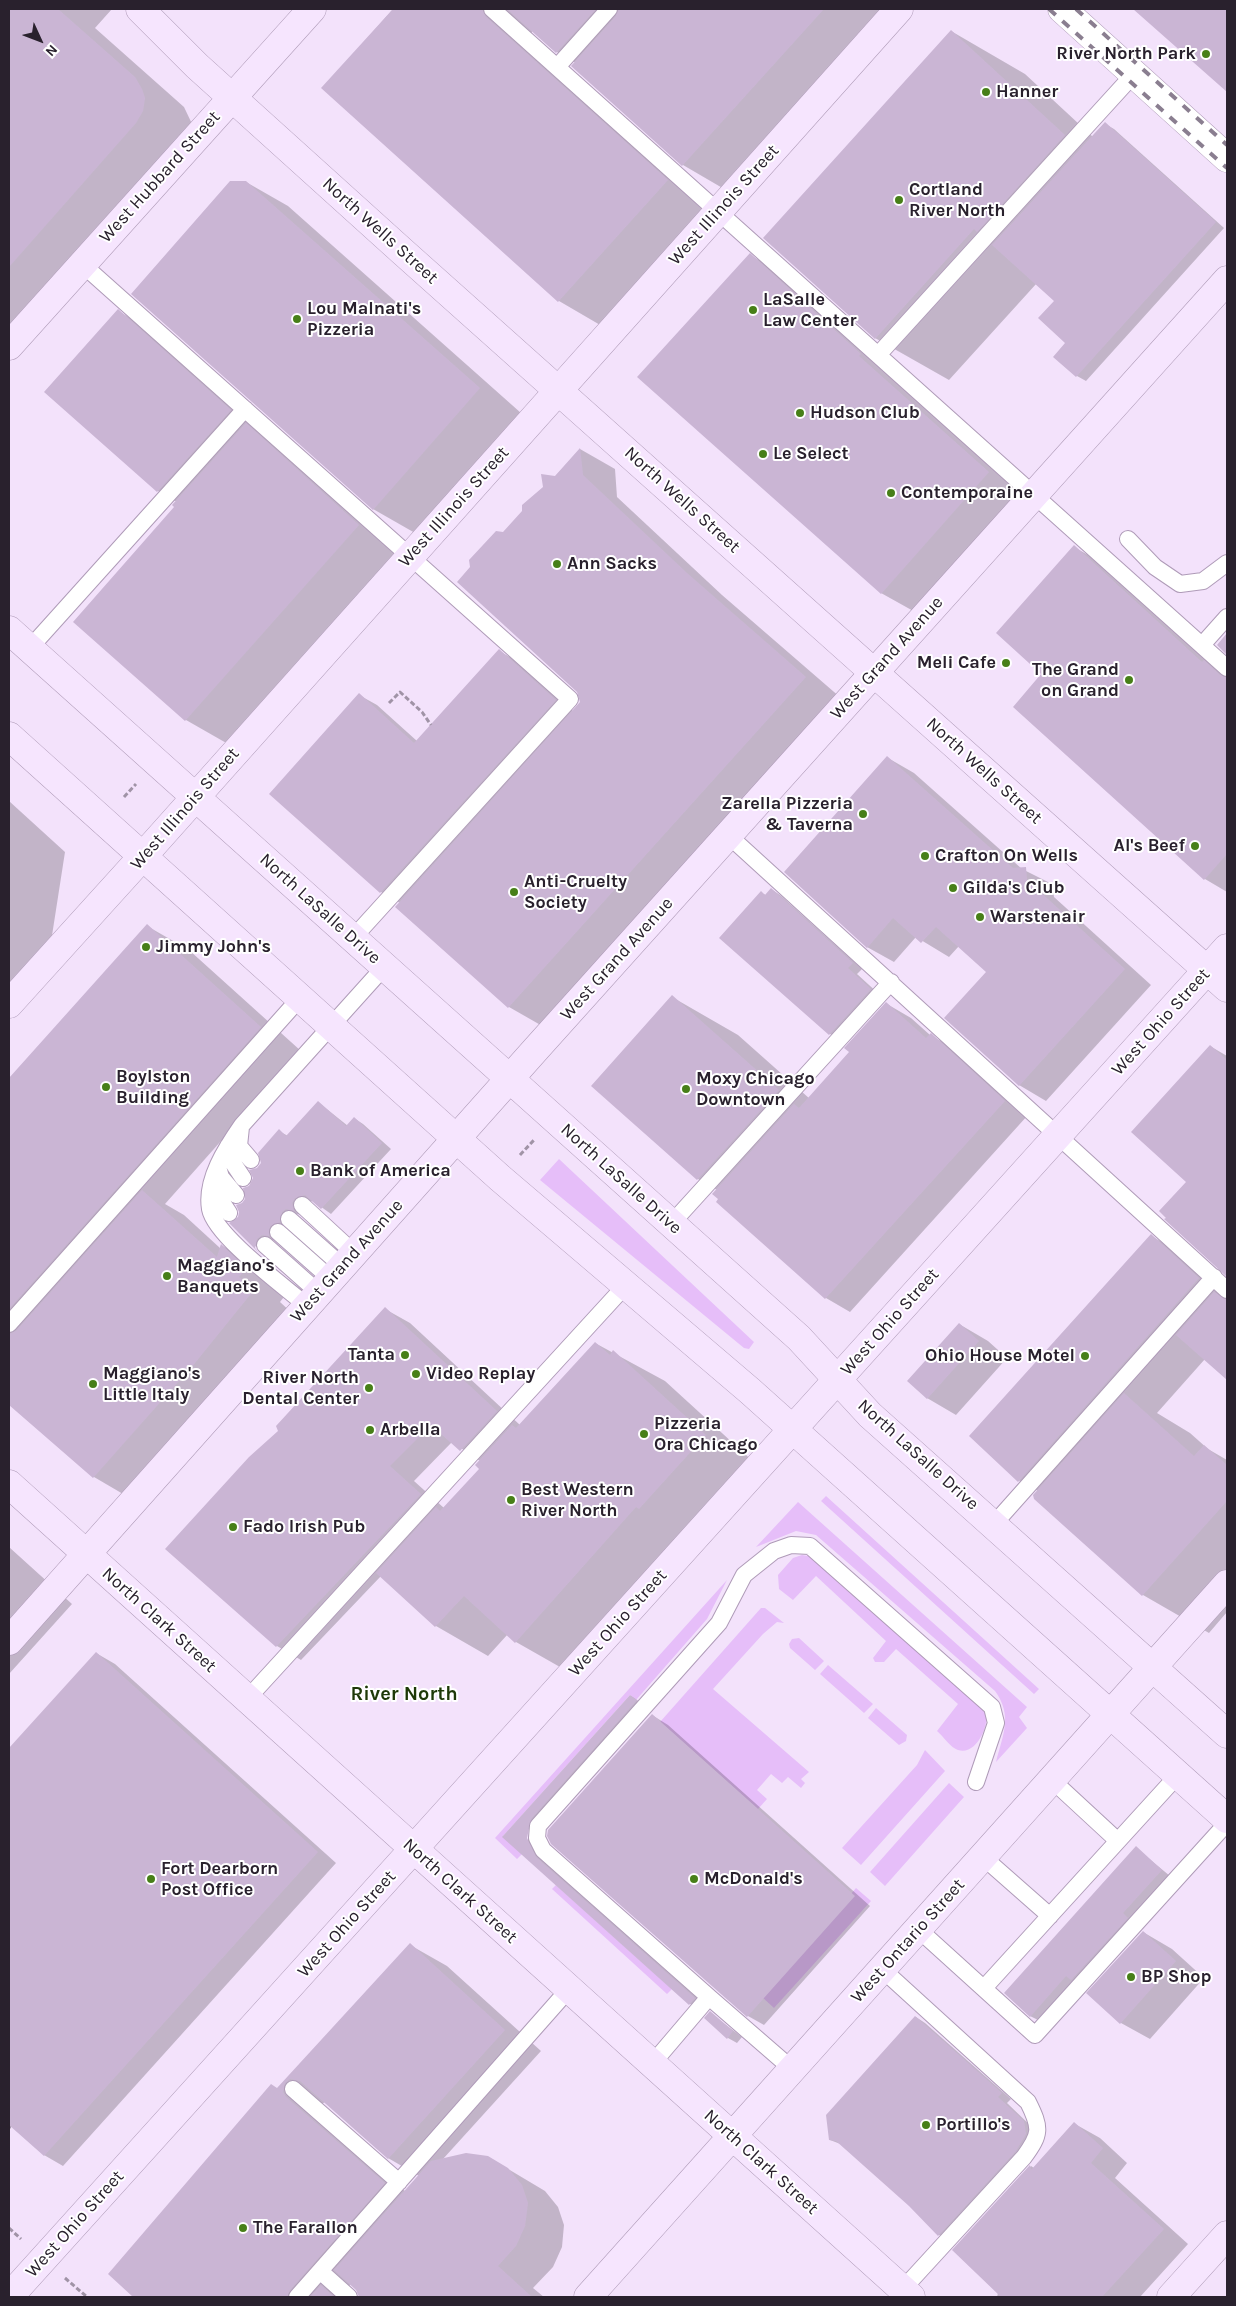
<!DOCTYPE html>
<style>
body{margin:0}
#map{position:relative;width:1236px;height:2306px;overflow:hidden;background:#f3e2fb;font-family:Karla,sans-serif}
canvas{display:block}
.frame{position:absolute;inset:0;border:10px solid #29212d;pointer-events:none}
.north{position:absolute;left:15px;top:15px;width:50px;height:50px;-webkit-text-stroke:4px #fff;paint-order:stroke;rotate:133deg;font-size:14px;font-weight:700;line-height:20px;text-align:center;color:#29212d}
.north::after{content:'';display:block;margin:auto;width:18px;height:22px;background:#29212d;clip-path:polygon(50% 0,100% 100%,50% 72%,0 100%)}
</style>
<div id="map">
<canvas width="1236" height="2306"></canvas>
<div class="frame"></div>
<div class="north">N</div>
</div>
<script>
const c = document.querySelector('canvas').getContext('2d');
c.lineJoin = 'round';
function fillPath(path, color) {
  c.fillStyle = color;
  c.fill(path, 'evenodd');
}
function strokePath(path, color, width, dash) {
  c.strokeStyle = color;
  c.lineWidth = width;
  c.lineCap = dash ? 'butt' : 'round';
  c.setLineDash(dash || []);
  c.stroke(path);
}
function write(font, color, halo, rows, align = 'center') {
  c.font = font + ' Karla,sans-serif';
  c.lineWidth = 4;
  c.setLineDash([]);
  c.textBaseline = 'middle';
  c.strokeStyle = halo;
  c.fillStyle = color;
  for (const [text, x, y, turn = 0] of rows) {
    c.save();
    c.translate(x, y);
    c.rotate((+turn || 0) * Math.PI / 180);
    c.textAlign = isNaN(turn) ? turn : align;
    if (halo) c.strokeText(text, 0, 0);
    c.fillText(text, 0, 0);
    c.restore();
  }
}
fillPath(new Path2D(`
 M 559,1159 L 754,1342 L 749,1349 L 744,1348 L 540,1180 Z
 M 826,1496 L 1039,1689 L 1034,1694 L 821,1501 Z
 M 798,1502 L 1027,1707 L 1019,1717 L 1027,1728 L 996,1762 C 1003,1734 1013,1716 995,1691 L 816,1535 L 796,1531 L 756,1547 Z
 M 802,1555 L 813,1557 L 986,1710 C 990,1724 977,1756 958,1750 C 951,1748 943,1736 937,1731 L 958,1704 L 896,1649 L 884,1662 L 875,1662 L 873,1658 L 886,1641 L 816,1576 L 793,1600 L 779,1589 L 778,1575 L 793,1558 Z
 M 727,1580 L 707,1619 L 636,1700 L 630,1695 L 503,1836 L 522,1854 L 517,1859 L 495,1838 Z
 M 761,1608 L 765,1608 L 784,1623 L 777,1622 L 763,1634 L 713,1689 L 809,1772 L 801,1779 L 805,1783 L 801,1788 L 788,1777 L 782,1783 L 771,1774 L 757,1790 L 767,1799 L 758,1809 L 660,1722 Z
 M 799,1638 L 824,1661 L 815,1670 L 790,1648 L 789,1644 L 792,1639 Z
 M 828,1665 L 873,1704 L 864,1713 L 820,1674 Z
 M 876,1708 L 907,1735 L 906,1741 L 899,1745 L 868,1718 Z
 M 925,1750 L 945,1771 L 861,1865 L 842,1848 L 917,1765 Z
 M 949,1783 L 964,1797 L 885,1886 L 870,1872 Z
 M 556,1885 L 672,1989 L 667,1994 L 552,1889 Z
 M 856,1888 L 871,1901 L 774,2008 L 763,1998 Z`), '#e6bef9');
fillPath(new Path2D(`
 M 9,9 L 112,9 L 95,28 L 184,107 L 194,128 L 9,349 Z
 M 393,9 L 897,9 L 731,193 L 683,165 L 576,63 L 557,52 L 533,30 L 530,36 L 715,208 L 607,329 L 559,301 L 323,88 Z
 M 1135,9 L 1227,9 L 1227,90 Z
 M 951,31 L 1025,74 L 1093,137 L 1105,124 L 1114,129 L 1224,228 L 1086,381 L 1077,376 L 1056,301 L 1037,283 L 949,380 L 875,338 Z
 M 246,182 L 288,206 L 521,413 L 415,533 L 373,509 Z
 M 750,255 L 792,279 L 1031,497 L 924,617 L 881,593 Z
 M 118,311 L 169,340 L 407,553 L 235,748 L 186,720 L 74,622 L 176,507 L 177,502 L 158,491 Z
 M 580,449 L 615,469 L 617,497 L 722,595 L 841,698 L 544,1027 L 509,1007 L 397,906 L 400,903 L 381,892 L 271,794 L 359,695 L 377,705 L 417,741 L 499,651 L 517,661 L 573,711 L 581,702 L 578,691 L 503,534 Z
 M 1074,547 L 1125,576 L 1227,670 L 1227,892 L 1205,879 L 1043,674 Z
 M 888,758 L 914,773 L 1022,869 L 1052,884 L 1054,897 L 1151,985 L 1046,1101 L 1019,1085 L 988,971 L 959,946 L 949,957 L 916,937 L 894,962 L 867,947 Z
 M 9,801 L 65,852 L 51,942 L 9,990 Z
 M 771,889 L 780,895 L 862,969 L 857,974 L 880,995 L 839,1039 L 830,1034 L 721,938 L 761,893 L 766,895 Z
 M 147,926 L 189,950 L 301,1051 L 165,1204 L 184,1215 L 220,1248 L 221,1245 L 262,1269 L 287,1293 L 280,1302 L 294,1315 L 135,1501 L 94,1477 L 9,1402 L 9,1079 Z
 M 672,997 L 738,1035 L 810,1099 L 851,1052 L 887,1004 L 911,1018 L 930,1035 L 955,1049 L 1028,1115 L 850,1312 L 826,1298 L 720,1199 L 717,1190 L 698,1179 L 593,1086 Z
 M 1210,1046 L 1227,1056 L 1227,1275 L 1222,1269 L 1187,1182 Z
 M 318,1102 L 348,1126 L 354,1118 L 363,1124 L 391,1149 L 331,1214 L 313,1201 L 304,1203 L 303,1215 L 296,1214 L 291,1217 L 289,1227 L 279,1231 L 278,1241 L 272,1240 L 266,1244 L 265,1255 L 231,1223 L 239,1218 L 243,1204 L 246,1199 L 245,1189 L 253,1183 L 258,1169 L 279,1131 L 288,1136 Z
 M 1151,1236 L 1203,1265 L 1227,1288 L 1227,1378 L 1205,1359 L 1157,1413 L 1190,1433 L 1208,1449 L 1227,1460 L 1227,1612 L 1209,1633 L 1143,1595 L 1038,1491 L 1019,1481 Z
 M 385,1309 L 410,1323 L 520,1425 L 595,1343 L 665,1381 L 757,1465 L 567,1671 L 516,1642 L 508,1634 L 488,1656 L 436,1626 L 381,1576 L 301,1660 L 277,1646 L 167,1549 L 280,1432 ZM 452,1442 L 480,1461 L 481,1468 L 444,1508 L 414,1481 Z
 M 959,1324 L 988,1341 L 1007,1358 L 956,1415 L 927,1398 Z
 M 9,1547 L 72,1604 L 9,1674 Z
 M 96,1653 L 115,1664 L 336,1863 L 63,2166 L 44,2155 L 9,2124 L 9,1750 Z
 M 631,1696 L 640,1702 L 540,1825 L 536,1844 L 546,1864 L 704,2004 L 699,2009 L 690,2004 L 504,1837 ZM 532,1820 L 527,1844 L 525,1844 L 529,1823 Z
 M 652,1715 L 668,1725 L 870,1906 L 764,2025 L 748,2016 Z
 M 1136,1848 L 1170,1876 L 1040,2021 L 1030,2016 Z
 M 1143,1932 L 1172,1949 L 1204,1978 L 1150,2039 L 1121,2023 L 1088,1993 Z
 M 410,1945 L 447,1966 L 541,2051 L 443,2159 L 488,2157 L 545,2191 L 558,2207 L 564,2225 L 562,2247 L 553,2267 L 533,2288 L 544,2297 L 360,2297 L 357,2289 L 351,2284 L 339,2297 L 135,2297 L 109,2274 ZM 325,2102 L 388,2158 L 419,2176 L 405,2191 L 323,2119 L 322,2104 Z
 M 710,2013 L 742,2037 L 737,2043 L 728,2038 Z
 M 916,2017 L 925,2023 L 1011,2099 L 1007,2103 L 1033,2128 L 1035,2140 L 948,2240 L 939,2235 L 910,2205 L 843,2145 L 830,2140 Z
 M 1075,2124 L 1100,2138 L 1127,2163 L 1115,2178 L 1188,2244 L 1140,2297 L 997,2297 L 998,2293 L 954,2250 L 1031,2166 L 1034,2168 Z`), '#0003');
fillPath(new Path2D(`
 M 9,9 L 58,9 L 135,77 L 142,89 L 145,98 L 143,111 L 136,123 L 9,267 Z
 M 393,9 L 482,9 L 485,16 L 668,180 L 558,302 L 321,88 Z
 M 507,9 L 596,9 L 556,53 Z
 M 619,9 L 824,9 L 682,166 L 571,66 L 616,16 Z
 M 1133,9 L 1227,9 L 1227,92 Z
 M 951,30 L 1065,135 L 977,232 L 974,229 L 875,339 L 763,238 Z
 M 1105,122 L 1216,222 L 1076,377 L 1053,357 L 1065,343 L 1038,318 L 1054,301 L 992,245 Z
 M 230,181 L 246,181 L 480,388 L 373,510 L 131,294 Z
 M 750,253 L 861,354 L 859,356 L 989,472 L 881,594 L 637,377 Z
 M 118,309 L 231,410 L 157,492 L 44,392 Z
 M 246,423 L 359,525 L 185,721 L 73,622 L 174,507 L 172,505 Z
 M 580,448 L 583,475 L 687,573 L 806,677 L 508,1008 L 395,907 L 580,702 L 577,692 L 457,582 L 470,567 L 469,560 L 496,531 L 503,532 L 522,511 L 522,505 L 543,487 L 541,474 L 555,476 Z
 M 1074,545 L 1202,662 L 1204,660 L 1220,675 L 1227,678 L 1227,854 L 1204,880 L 1013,707 L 1041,674 L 996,633 Z
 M 1227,633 L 1227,655 L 1217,645 Z
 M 499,649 L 556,700 L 380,893 L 269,794 L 359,693 L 414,743 Z
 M 887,756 L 1013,868 L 1026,867 L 1027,880 L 1125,969 L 1019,1086 L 944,1018 L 986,972 L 936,927 L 921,943 L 893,918 L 867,948 L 784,872 Z
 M 771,888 L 853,963 L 848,968 L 871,989 L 829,1035 L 719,938 L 761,891 L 765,895 Z
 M 147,924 L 261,1027 L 9,1309 L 9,1078 Z
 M 672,995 L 779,1090 L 697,1180 L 591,1086 Z
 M 886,1002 L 926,1038 L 931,1033 L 1005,1101 L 825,1299 L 716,1202 L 718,1199 L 712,1194 L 794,1104 L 799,1108 L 849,1052 L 844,1048 Z
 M 1210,1045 L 1227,1060 L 1227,1277 L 1164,1219 L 1166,1218 L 1159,1211 L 1186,1182 L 1131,1132 Z
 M 318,1101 L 346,1126 L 354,1117 L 382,1143 L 321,1209 L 305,1195 L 295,1198 L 292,1203 L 294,1211 L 286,1209 L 282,1212 L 280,1222 L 270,1226 L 269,1236 L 262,1235 L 257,1239 L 255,1248 L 259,1253 L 229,1223 L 238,1217 L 239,1212 L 236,1205 L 242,1203 L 245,1199 L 243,1188 L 249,1186 L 253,1178 L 249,1170 L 257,1168 L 261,1163 L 258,1153 L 279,1129 L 286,1136 Z
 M 142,1190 L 217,1257 L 221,1244 L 246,1268 L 239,1277 L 254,1290 L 195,1363 L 93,1478 L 9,1405 L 9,1334 L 16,1331 Z
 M 1151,1234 L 1199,1278 L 1018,1482 L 969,1436 Z
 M 1214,1292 L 1227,1300 L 1227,1380 L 1176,1335 Z
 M 385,1307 L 497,1411 L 460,1451 L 431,1425 L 390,1466 L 421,1494 L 276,1647 L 165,1549 L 249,1457 L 278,1431 L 276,1426 Z
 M 959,1323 L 979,1341 L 927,1399 L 907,1381 Z
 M 595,1342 L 610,1355 L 613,1350 L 706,1435 L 639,1509 L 636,1507 L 515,1643 L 464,1596 L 435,1627 L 376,1573 L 436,1507 L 440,1511 L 479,1469 L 475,1465 L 512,1425 L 516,1428 Z
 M 1124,1393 L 1194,1456 L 1204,1445 L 1227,1465 L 1227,1501 L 1142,1596 L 1034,1499 L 1033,1495 Z
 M 96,1652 L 318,1852 L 44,2156 L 9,2125 L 9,1748 Z
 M 630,1695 L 637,1700 L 531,1819 L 527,1838 L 536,1857 L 695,1998 L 689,2005 L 502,1837 Z
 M 652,1714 L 855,1896 L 747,2017 L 551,1844 L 547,1836 L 548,1830 Z
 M 1136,1846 L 1162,1870 L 1123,1913 L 1128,1918 L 1071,1980 L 1066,1976 L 1030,2017 L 1004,1993 Z
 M 1143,1931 L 1176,1961 L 1120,2024 L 1086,1993 Z
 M 410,1943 L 505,2030 L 388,2159 L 300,2081 L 290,2079 L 285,2083 L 283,2092 L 286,2097 L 385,2183 L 290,2290 L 287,2297 L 133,2297 L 108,2274 L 271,2084 L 277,2088 Z
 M 710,2011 L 733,2031 L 727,2039 L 704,2018 Z
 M 915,2016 L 1002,2093 L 998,2097 L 1024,2121 L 1026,2134 L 1016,2151 L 938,2236 L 909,2206 L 836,2141 L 829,2140 L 826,2115 Z
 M 1074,2122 L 1103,2148 L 1091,2163 L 1164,2229 L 1102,2297 L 1001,2297 L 952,2250 L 1030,2165 L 1031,2170 Z
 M 466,2153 L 488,2156 L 508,2168 L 522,2185 L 528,2203 L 525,2226 L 516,2246 L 498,2266 L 532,2297 L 359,2297 L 356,2290 L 334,2270 L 431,2161 Z
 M 321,2285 L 334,2297 L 310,2297 Z`), '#cab5d4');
const lane = new Path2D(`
 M 492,9 L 1227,668
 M 557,67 L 609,9
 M 82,264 L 570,699 L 353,938
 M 878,355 L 1134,74
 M 1128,539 L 1155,567 L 1180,584 L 1203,581 L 1227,563
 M 1202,645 L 1227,617
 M 29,649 L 245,409
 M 728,835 L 1227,1290
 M 241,1127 L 239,1146 L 251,1160
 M 228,1146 L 229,1157 L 243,1178
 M 218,1167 L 221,1177 L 236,1195
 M 212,1187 L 229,1213
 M 302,1205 L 354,1253
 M 289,1219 L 342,1266
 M 671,1224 L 891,982
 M 278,1232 L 331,1279
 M 265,1245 L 319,1293
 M 307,1306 C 284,1286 215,1236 210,1209 C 205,1180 226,1148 242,1125 L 385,966
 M 9,1324 L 300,998
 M 994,1524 L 1214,1277
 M 247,1699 L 625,1286
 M 1052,1780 L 1118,1841
 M 983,1857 L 1050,1916
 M 918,1929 L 1035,2035 L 1227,1823
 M 882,1969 L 1028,2102 C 1041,2128 1041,2134 1024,2157 L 902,2290
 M 984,1988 L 1178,1775
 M 709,1997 L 792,2069
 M 652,2064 L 709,1997 L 543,1850 L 537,1838 L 538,1826 L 719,1623 L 744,1575 L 774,1551 L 791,1545 L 810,1546 L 992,1707 L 996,1723 L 976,1782
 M 293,2089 L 399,2182
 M 320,2271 L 349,2297
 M 297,2297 L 569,1989`);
const street = new Path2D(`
 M 1062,9 L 1227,158`);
const secondary = new Path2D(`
 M 140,9 L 197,66 L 403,252 L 1227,988
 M 9,346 L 312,9
 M 9,630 L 799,1338 L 870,1415 L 1227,1734
 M 9,736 L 500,1178 L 750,1391 L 1227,1819
 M 9,1004 L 143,856 L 899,9
 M 9,1484 L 911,2297
 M 9,1641 L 536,1049 L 1227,280
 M 9,2297 L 1227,948
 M 588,2297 L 1227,1584
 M 1171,2297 L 1227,2235`);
strokePath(lane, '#af9bb8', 18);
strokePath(street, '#af9bb8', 29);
strokePath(secondary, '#af9bb8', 29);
strokePath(new Path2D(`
 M 389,703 L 400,692 L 422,712 L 431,725
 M 124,797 L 136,784
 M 520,1155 L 534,1140
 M 9,2128 L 10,2126
 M 9,2228 L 21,2239
 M 65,2278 L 87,2297`), '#a093a6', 3, [5, 2.5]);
strokePath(lane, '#fff', 16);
strokePath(street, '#fff', 28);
strokePath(secondary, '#f6e5fe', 28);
strokePath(new Path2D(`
 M 1049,9 L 1227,168
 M 1076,9 L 1227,145`), '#8a7e90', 4, [9, 9]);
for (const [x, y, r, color] of [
 [1206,54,5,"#477f18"],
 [986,92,5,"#477f18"],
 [899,200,5,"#477f18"],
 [753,310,5,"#477f18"],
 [297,319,5,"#477f18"],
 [800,413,5,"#477f18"],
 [763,454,5,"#477f18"],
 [891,493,5,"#477f18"],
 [557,564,5,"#477f18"],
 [1006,663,5,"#477f18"],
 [1129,680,5,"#477f18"],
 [863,814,5,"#477f18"],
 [1195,846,5,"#477f18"],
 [925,856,5,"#477f18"],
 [953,888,5,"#477f18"],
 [514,892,5,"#477f18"],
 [980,917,5,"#477f18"],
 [146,947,5,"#477f18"],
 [106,1087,5,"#477f18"],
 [686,1089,5,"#477f18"],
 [300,1171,5,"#477f18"],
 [167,1276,5,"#477f18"],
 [405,1355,5,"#477f18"],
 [1085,1356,5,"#477f18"],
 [416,1374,5,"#477f18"],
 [93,1384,5,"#477f18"],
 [369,1388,5,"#477f18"],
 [370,1430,5,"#477f18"],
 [644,1434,5,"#477f18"],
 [511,1500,5,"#477f18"],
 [233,1527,5,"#477f18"],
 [151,1879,5,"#477f18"],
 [694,1879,5,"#477f18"],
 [1131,1977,5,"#477f18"],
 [926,2125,5,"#477f18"],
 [243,2228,5,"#477f18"]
]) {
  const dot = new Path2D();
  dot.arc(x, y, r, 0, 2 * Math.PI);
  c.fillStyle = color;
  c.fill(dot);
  strokePath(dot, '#fff', 2);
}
write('bold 18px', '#29212d', '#fff', [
 ["River North Park",1196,54,"right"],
 ["Hanner",996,92],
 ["Cortland",909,190],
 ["River North",909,211],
 ["LaSalle",763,300],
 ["Law Center",763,321],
 ["Lou Malnati's",307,309],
 ["Pizzeria",307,330],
 ["Hudson Club",810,413],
 ["Le Select",773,454],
 ["Contemporaine",901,493],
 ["Ann Sacks",567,564],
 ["Meli Cafe",996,663,"right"],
 ["The Grand",1119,670,"right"],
 ["on Grand",1119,691,"right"],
 ["Zarella Pizzeria",853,804,"right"],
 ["& Taverna",853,825,"right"],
 ["Al's Beef",1185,846,"right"],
 ["Crafton On Wells",935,856],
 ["Anti-Cruelty",524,882],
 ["Society",524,903],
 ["Gilda's Club",963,888],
 ["Warstenair",990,917],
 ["Jimmy John's",156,947],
 ["Boylston",116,1077],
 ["Building",116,1098],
 ["Moxy Chicago",696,1079],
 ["Downtown",696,1100],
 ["Bank of America",310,1171],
 ["Maggiano's",177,1266],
 ["Banquets",177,1287],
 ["Tanta",395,1355,"right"],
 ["Ohio House Motel",1075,1356,"right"],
 ["Maggiano's",103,1374],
 ["Little Italy",103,1395],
 ["Video Replay",426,1374],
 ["River North",359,1378,"right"],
 ["Dental Center",359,1399,"right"],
 ["Pizzeria",654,1424],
 ["Ora Chicago",654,1445],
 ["Arbella",380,1430],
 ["Best Western",521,1490],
 ["River North",521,1511],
 ["Fado Irish Pub",243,1527],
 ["Fort Dearborn",161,1869],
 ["Post Office",161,1890],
 ["McDonald's",704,1879],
 ["BP Shop",1141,1977],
 ["Portillo's",936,2125],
 ["The Farallon",253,2228]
], 'left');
write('18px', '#29212d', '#fff', [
 ["West Hubbard Street",160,177,-48],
 ["West Illinois Street",724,205,-48],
 ["North Wells Street",380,231,42],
 ["North Wells Street",682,500,42],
 ["West Illinois Street",454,507,-48],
 ["West Grand Avenue",887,658,-48],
 ["North Wells Street",984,771,42],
 ["West Illinois Street",185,809,-49],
 ["North LaSalle Drive",320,909,42],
 ["West Grand Avenue",617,959,-48],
 ["West Ohio Street",1161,1022,-48],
 ["North LaSalle Drive",621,1179,42],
 ["West Grand Avenue",347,1261,-48],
 ["West Ohio Street",890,1322,-48],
 ["North LaSalle Drive",918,1455,42],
 ["North Clark Street",159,1620,42],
 ["West Ohio Street",618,1623,-48],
 ["North Clark Street",460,1891,42],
 ["West Ohio Street",347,1924,-48],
 ["West Ontario Street",908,1941,-48],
 ["North Clark Street",761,2162,42],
 ["West Ohio Street",75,2224,-48]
]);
write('bold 20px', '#1e3908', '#fff', [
 ["River North",404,1694]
]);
</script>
